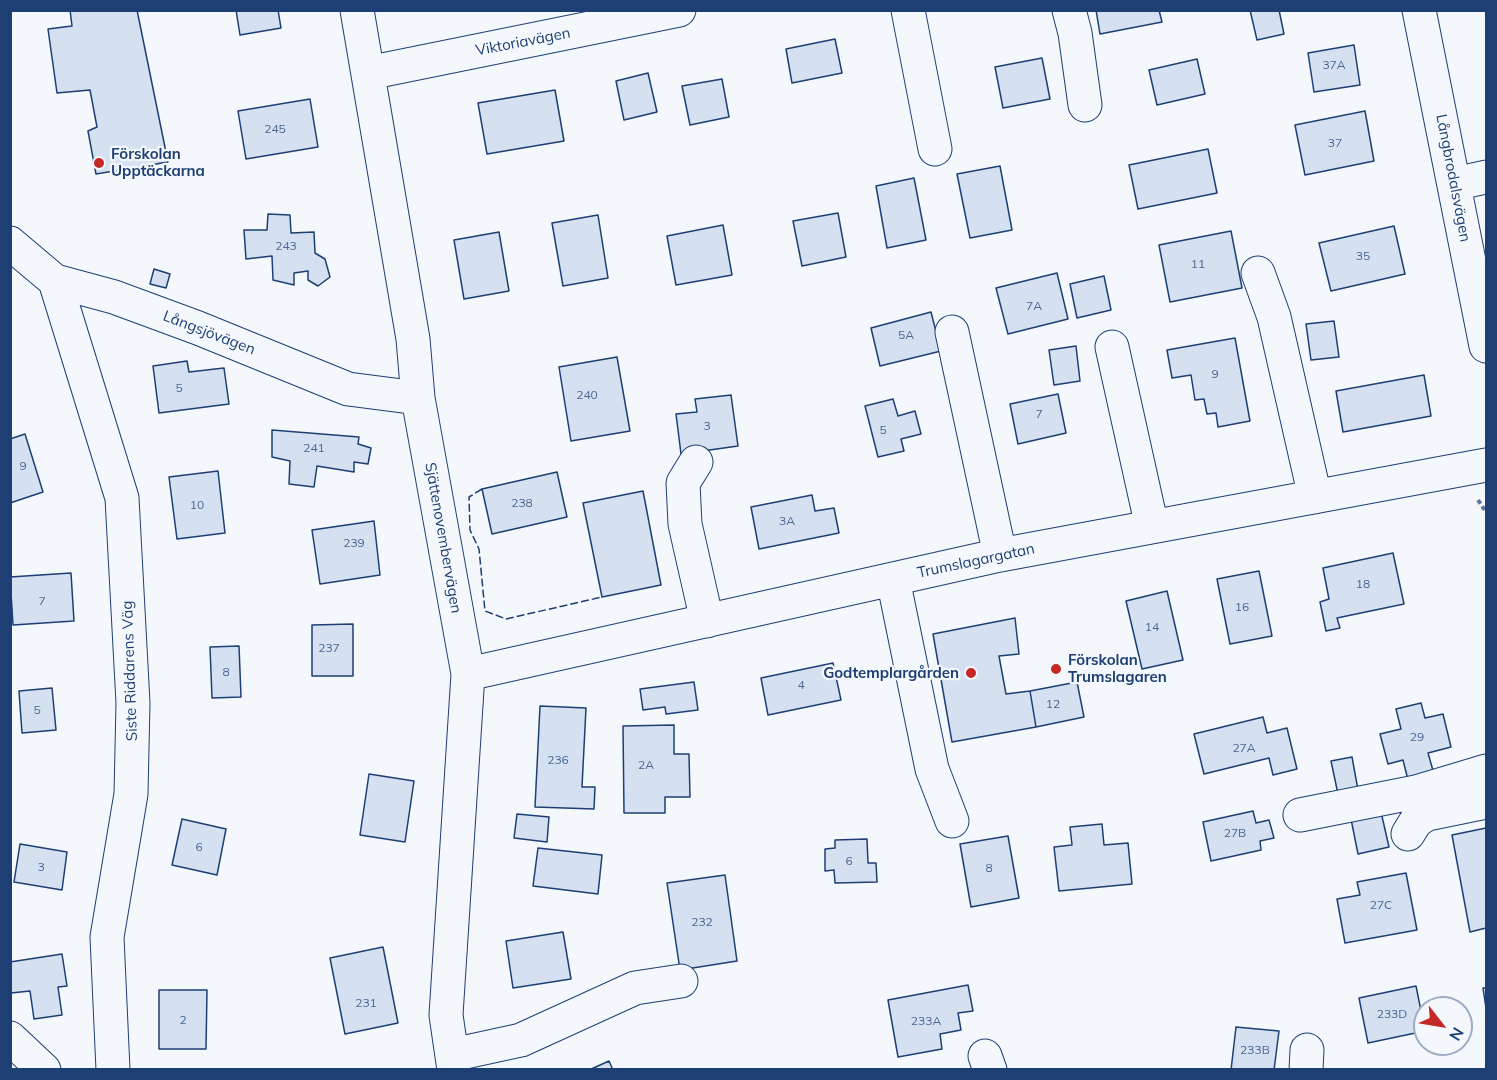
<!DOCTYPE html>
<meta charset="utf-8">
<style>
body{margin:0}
#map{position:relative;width:1497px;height:1080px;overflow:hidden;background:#f4f7fb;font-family:Mulish,sans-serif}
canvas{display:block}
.frame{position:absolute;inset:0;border:12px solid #1d3f73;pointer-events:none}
.north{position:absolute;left:1413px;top:996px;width:60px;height:60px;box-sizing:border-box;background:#f4f7fb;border:2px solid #9eadc5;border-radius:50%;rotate:121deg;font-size:16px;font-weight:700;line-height:24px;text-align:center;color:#1d3f73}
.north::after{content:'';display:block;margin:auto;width:21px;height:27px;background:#c62828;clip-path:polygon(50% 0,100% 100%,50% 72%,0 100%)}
</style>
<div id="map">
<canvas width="1497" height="1080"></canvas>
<div class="frame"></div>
<div class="north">N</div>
</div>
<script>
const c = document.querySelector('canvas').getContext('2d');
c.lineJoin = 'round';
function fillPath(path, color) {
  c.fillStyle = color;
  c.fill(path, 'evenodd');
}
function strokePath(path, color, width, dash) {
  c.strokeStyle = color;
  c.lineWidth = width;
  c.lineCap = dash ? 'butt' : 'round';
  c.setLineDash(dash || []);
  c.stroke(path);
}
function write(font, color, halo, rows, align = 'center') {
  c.font = font + ' Mulish,sans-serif';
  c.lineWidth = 4.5;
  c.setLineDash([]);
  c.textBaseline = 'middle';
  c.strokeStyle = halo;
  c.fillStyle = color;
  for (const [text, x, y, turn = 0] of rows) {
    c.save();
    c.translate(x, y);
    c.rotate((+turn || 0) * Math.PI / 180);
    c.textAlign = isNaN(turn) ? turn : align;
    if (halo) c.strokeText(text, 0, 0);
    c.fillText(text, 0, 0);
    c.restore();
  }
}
const building = new Path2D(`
 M 70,10 L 137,10 L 168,162 L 96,174 L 88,131 L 97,127 L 90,90 L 57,93 L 48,29 L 72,26 Z
 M 236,10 L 278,10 L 281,28 L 240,35 Z
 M 1096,10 L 1159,10 L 1162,22 L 1100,34 Z
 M 1250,10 L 1279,10 L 1284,34 L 1257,40 Z
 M 835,39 L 842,73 L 792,83 L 786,49 Z
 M 1354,45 L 1360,85 L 1314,92 L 1308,53 Z
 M 1042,58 L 1050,99 L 1003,108 L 995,67 Z
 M 1197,59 L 1205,94 L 1157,105 L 1149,70 Z
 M 648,73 L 657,112 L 624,120 L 616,81 Z
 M 722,79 L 729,117 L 690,125 L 682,86 Z
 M 555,90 L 564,141 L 487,154 L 478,103 Z
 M 310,99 L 318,147 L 246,159 L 238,111 Z
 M 1365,111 L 1374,161 L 1305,175 L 1295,125 Z
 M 1208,149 L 1217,193 L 1138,209 L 1129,165 Z
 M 1000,166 L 1012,230 L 970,238 L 957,174 Z
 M 914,178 L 926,240 L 887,248 L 876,186 Z
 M 838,213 L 846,257 L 802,266 L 793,221 Z
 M 268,214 L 290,215 L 291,233 L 314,232 L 315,253 L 325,259 L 330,277 L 318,286 L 308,280 L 308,271 L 294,273 L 294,285 L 273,280 L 272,256 L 246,259 L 244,230 L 267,230 Z
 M 598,215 L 608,278 L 563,286 L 552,223 Z
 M 723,225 L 732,275 L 676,285 L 667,236 Z
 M 1394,226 L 1405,274 L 1331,291 L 1319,243 Z
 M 1231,231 L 1242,288 L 1170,302 L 1159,245 Z
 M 499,232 L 509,291 L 464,299 L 454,240 Z
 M 154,269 L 170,274 L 166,288 L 150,284 Z
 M 1057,273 L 1068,319 L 1008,334 L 996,288 Z
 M 1104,276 L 1111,310 L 1077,318 L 1070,284 Z
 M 931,312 L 941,351 L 880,366 L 871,328 Z
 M 1334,321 L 1339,357 L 1311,360 L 1306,324 Z
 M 1235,338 L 1250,421 L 1218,427 L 1216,413 L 1207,414 L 1204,399 L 1195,400 L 1191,375 L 1172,378 L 1167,350 Z
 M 1076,346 L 1080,381 L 1054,385 L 1049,350 Z
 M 617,357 L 630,431 L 571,441 L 559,367 Z
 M 187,361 L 189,372 L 224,368 L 229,404 L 159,413 L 153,366 Z
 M 1424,375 L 1431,416 L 1343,432 L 1336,391 Z
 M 1058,394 L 1066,433 L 1018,444 L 1010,404 Z
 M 731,395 L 738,446 L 681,454 L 676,414 L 697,412 L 695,399 Z
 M 893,399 L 898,416 L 915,411 L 921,434 L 901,439 L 904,451 L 878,457 L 865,406 Z
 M 272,430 L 359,437 L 358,444 L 371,448 L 368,464 L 354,462 L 354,472 L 317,466 L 314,487 L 289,484 L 290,461 L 272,457 Z
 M 25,434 L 43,492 L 10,503 L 10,439 Z
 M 218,471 L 225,533 L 177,539 L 169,477 Z
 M 557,472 L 567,517 L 492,534 L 482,489 Z
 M 643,491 L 661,585 L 602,597 L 583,503 Z
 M 812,495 L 815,511 L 834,508 L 839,533 L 759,549 L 751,507 Z
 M 374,521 L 380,575 L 320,584 L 312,530 Z
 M 1393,553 L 1404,604 L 1337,618 L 1340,628 L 1326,631 L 1320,602 L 1329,599 L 1323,568 Z
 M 1259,571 L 1272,636 L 1230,644 L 1217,579 Z
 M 71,573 L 74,621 L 13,625 L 10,577 Z
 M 1167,591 L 1183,660 L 1142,669 L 1126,601 Z
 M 1015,618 L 1019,654 L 999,656 L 1006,694 L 1030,691 L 1036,727 L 952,742 L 933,634 Z
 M 353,624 L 353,676 L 312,676 L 312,625 Z
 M 239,646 L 241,697 L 212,698 L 210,647 Z
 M 833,663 L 841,700 L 768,715 L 761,678 Z
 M 694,682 L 698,710 L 666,714 L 665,707 L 643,710 L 640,689 Z
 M 1077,682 L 1084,717 L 1036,727 L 1030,691 Z
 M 52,688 L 56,730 L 22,733 L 19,691 Z
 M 1421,703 L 1425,718 L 1443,714 L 1451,747 L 1428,753 L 1434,774 L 1408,780 L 1403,760 L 1388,764 L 1380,734 L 1401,729 L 1396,709 Z
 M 540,706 L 586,708 L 582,787 L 595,787 L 594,809 L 535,807 Z
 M 1263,717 L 1267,733 L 1287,728 L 1297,769 L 1273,775 L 1269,758 L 1204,774 L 1194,734 Z
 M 674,725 L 674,754 L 689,754 L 690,797 L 665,797 L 665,813 L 624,813 L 623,726 Z
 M 1352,757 L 1358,790 L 1338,794 L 1331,761 Z
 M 369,774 L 414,781 L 405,842 L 360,835 Z
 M 1253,811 L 1256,823 L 1269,820 L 1274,838 L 1260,841 L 1261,850 L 1211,861 L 1203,822 Z
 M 1381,812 L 1389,847 L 1358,854 L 1351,819 Z
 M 517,814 L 549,817 L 547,842 L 514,838 Z
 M 182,819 L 226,829 L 217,875 L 172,865 Z
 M 1102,824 L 1104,845 L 1128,843 L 1132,884 L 1059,891 L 1054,847 L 1072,845 L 1070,827 Z
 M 1486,828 L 1486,928 L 1470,932 L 1452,835 Z
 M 1008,836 L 1019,898 L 971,907 L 960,844 Z
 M 867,839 L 868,863 L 876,863 L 877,882 L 835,883 L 834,870 L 825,871 L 825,849 L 835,848 L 835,840 Z
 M 20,844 L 67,852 L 62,890 L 14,882 Z
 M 538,848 L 602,855 L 598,894 L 533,886 Z
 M 1406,873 L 1417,930 L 1345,943 L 1337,899 L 1360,895 L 1357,882 Z
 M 725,875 L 737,961 L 680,970 L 667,883 Z
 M 563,932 L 571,979 L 513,988 L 506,941 Z
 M 383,947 L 398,1023 L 345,1034 L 330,958 Z
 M 62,954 L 67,986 L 58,987 L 62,1015 L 34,1019 L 30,991 L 11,993 L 10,962 Z
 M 968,985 L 973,1011 L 958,1013 L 961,1030 L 940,1034 L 942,1049 L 898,1057 L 888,1000 Z
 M 1416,986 L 1425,1031 L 1368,1043 L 1359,998 Z
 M 1483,988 L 1486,988 L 1486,1008 Z
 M 159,990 L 207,990 L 206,1049 L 159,1049 Z
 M 1236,1027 L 1279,1031 L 1274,1070 L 1231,1070 Z
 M 609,1061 L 613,1070 L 589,1070 Z`);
fillPath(building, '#d5e0f0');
strokePath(building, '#1d3f73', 1.5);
const minor = new Path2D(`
 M 357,10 L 413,339 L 418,398 L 468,674 L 446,1015 L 454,1070
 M 908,10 L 935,149
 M 1069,10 L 1075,33 L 1085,105
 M 1419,10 L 1486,346
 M 368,73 L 679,10
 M 1454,184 L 1486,177
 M 10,243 L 55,281 L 114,297 L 198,328 L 348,389 L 418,398
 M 1258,273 L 1274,317 L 1315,497
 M 55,281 L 122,498 L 133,703 L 131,794 L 107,937 L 113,1070
 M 952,332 L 1000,555
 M 1112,347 L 1152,527
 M 696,462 L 683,483 L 685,524 L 707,621
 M 893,579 L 932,769 L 952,821
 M 468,674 L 1000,555 L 1486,465
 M 1300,815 L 1416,792 L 1486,771
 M 1408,834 L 1416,821 L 1427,814 L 1486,802
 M 10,1038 L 44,1070
 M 452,1055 L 521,1040 L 635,988 L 681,981
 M 985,1056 L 990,1070
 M 1306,1070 L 1307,1050`);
strokePath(minor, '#1d3f73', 35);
strokePath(new Path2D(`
 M 1478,500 L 1486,512`), '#5e769c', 4, [4.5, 3]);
strokePath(minor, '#f4f7fb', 33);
strokePath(new Path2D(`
 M 482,489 L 469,497 L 470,530 L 479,549 L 485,611 L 506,619 L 602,597`), '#1d3f73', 1.5, [8, 3]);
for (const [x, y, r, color] of [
 [99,163,6,"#c62828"],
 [1056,669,6,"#c62828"],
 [971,673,6,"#c62828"]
]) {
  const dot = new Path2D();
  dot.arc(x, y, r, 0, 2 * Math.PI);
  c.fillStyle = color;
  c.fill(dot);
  strokePath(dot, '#f4f7fb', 2);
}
write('12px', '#4b6792', null, [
 ["37A",1334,65],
 ["245",275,129],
 ["37",1335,143],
 ["243",286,246],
 ["35",1363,256],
 ["11",1198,264],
 ["7A",1034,306],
 ["5A",906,335],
 ["9",1215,374],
 ["5",179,388],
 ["240",587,395],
 ["7",1039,414],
 ["3",707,426],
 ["5",883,430],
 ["241",314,448],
 ["9",23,466],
 ["238",522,503],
 ["10",197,505],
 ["3A",787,521],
 ["239",354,543],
 ["18",1363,584],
 ["7",42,601],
 ["16",1242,607],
 ["14",1152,627],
 ["237",329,648],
 ["8",226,672],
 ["4",801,685],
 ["12",1053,704],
 ["5",37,710],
 ["29",1417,737],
 ["27A",1244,748],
 ["236",558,760],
 ["2A",646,765],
 ["27B",1235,833],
 ["6",199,847],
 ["6",849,861],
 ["3",41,867],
 ["8",989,868],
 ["27C",1381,905],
 ["232",702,922],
 ["231",366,1003],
 ["233D",1392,1014],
 ["2",183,1020],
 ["233A",926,1021],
 ["233B",1255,1050]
]);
write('15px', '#1d3f73', '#f4f7fb', [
 ["Viktoriavägen",523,42,-11],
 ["Långbrodalsvägen",1453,178,79],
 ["Långsjövägen",209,333,21],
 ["Sjättenovembervägen",443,538,80],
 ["Trumslagargatan",976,561,-12],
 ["Siste Riddarens Väg",130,671,-92]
]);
write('bold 15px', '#1d3f73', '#f4f7fb', [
 ["Förskolan",111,154],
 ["Upptäckarna",111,171],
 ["Förskolan",1068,660],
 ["Trumslagaren",1068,677],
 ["Godtemplargården",959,673,"right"]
], 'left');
</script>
